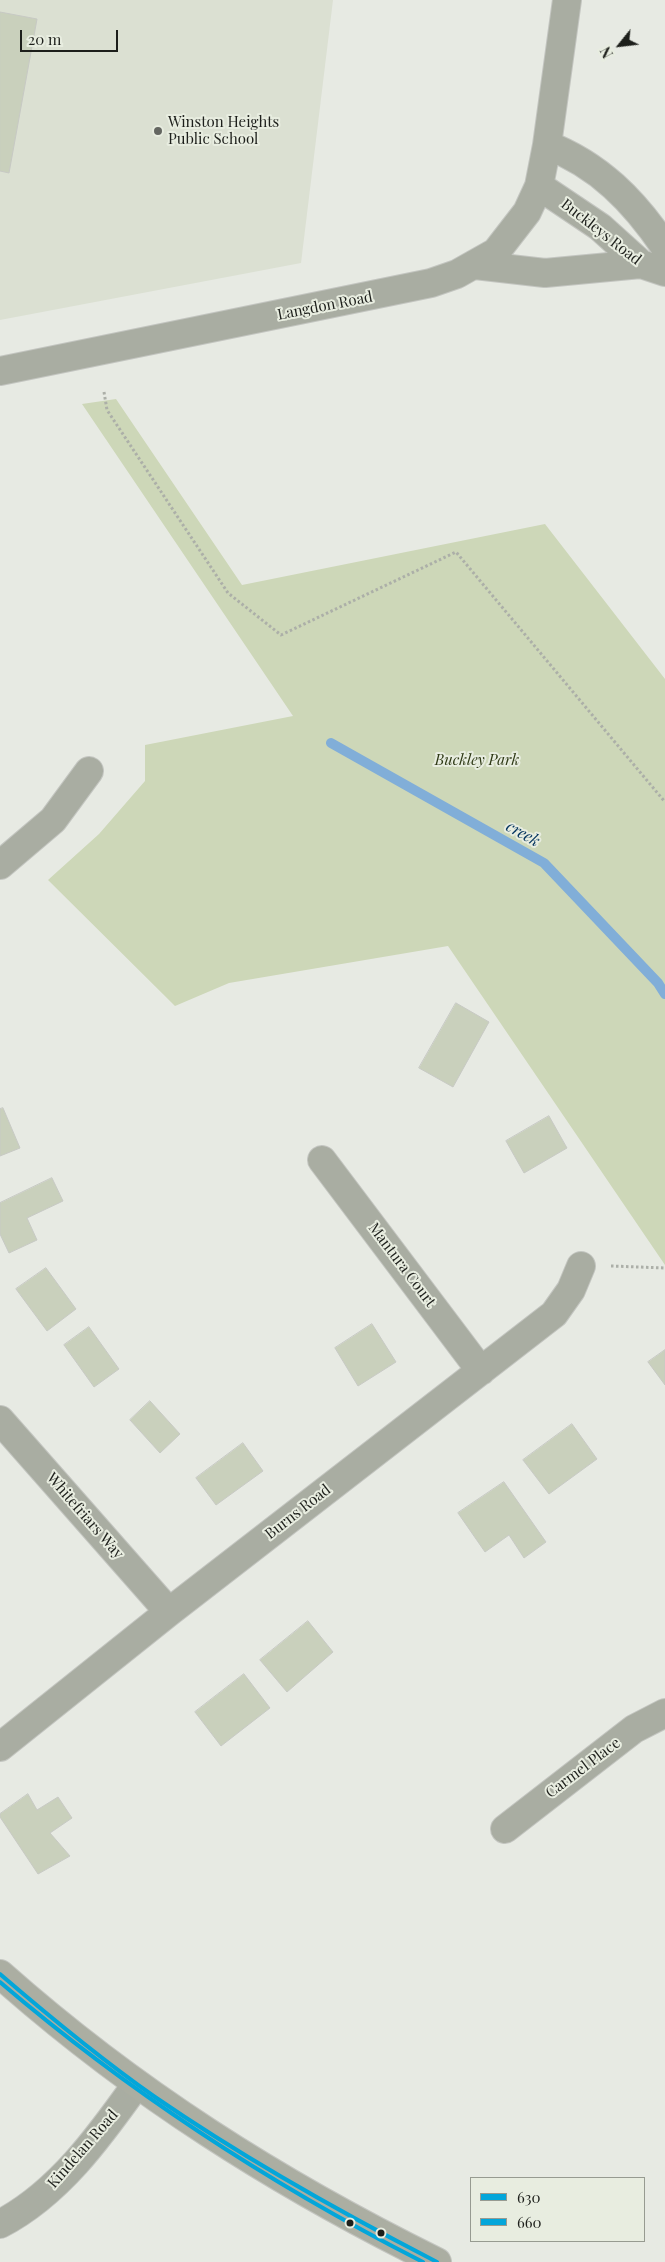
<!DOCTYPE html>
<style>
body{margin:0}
#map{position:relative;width:665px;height:2262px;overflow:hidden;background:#e7eae3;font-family:"Playfair Display",serif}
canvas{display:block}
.legend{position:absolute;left:470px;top:2177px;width:175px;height:65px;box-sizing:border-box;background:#e8ede0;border:1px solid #979b91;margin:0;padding:6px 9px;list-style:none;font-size:15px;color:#1d1f1b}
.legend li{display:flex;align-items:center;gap:10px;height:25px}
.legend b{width:25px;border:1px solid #979b91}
.north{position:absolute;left:595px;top:20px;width:50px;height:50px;-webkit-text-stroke:4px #e8ede0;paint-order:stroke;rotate:241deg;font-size:14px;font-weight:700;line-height:20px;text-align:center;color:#1d1f1b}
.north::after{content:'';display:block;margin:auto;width:18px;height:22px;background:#1d1f1b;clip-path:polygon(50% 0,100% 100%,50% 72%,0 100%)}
.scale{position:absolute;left:20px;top:30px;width:98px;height:22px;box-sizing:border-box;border:2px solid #1d1f1b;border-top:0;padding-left:6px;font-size:15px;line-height:18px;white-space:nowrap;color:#1d1f1b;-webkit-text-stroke:4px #e8ede0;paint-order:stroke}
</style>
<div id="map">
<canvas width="665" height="2262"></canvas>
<ul class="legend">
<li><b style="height:6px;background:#03a6da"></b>630</li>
<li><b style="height:6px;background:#03a6da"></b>660</li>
</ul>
<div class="north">N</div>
<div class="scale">20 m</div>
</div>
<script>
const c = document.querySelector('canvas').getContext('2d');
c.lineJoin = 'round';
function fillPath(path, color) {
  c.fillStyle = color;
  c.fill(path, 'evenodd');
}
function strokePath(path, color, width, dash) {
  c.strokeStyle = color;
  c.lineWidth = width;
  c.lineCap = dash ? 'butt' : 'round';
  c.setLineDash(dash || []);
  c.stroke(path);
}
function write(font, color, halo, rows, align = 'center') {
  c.font = font + ' "Playfair Display",serif';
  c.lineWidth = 4;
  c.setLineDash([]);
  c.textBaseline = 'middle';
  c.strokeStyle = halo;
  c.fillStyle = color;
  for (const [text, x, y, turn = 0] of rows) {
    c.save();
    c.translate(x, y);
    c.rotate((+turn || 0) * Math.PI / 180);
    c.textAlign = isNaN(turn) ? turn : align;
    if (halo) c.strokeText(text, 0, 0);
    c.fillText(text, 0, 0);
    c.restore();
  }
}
fillPath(new Path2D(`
 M 0,0 L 333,0 L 301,263 L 0,320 Z`), '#dbe0d2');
fillPath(new Path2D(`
 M 116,399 L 242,585 L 545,524 L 665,679 L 665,1265 L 448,946 L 229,983 L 175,1006 L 48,880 L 99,834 L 145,781 L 145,745 L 293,716 L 82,404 Z`), '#cdd7b8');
strokePath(new Path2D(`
 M 331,743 L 544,863 L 658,983 L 665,994`), '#81aed8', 10);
const building = new Path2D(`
 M 0,12 L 37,19 L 9,173 L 0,171 Z
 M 456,1003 L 489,1022 L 453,1087 L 419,1068 Z
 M 3,1108 L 20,1148 L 0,1156 L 0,1109 Z
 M 549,1116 L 567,1148 L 524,1173 L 506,1141 Z
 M 52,1178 L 63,1201 L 27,1218 L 37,1240 L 9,1253 L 0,1234 L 0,1203 Z
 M 46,1268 L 76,1309 L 47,1331 L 16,1289 Z
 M 372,1324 L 396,1362 L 358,1386 L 335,1348 Z
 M 89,1327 L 119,1369 L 94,1387 L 64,1345 Z
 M 665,1350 L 665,1385 L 648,1362 Z
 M 150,1401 L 180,1434 L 160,1453 L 130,1420 Z
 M 572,1424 L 597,1459 L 549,1494 L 523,1460 Z
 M 243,1443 L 263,1471 L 216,1505 L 196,1478 Z
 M 504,1482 L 546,1542 L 524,1558 L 509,1535 L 485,1552 L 458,1513 Z
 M 308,1621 L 333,1652 L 287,1692 L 260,1660 Z
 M 244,1674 L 270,1708 L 221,1746 L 195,1712 Z
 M 28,1794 L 37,1810 L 58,1797 L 72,1818 L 50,1833 L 70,1856 L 38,1874 L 0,1817 L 0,1814 Z`);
fillPath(building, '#c9d0bc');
strokePath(building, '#c7c9c4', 1);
const minor = new Path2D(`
 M 547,145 C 599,165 634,201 665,247
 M 539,186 L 600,227 L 641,264 L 665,272
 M 475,265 L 545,273 L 641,264
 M 0,371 L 431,283 L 457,274 L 496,252 L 527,212 L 539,186 L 547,145 L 567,0
 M 0,865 L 53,820 L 89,771
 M 322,1160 L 481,1371
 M 0,1420 L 169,1612
 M 0,1747 L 169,1612 L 554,1314 L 571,1290 L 581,1266
 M 505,1829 L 634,1729 L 665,1713
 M 0,2224 C 58,2194 99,2137 136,2085`);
const major = new Path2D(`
 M 0,1974 C 133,2092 277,2183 437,2262`);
strokePath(minor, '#c3c5c0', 30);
strokePath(major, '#c3c5c0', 30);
strokePath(new Path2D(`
 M 104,392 L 107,410 L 228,593 L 281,635 L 456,552 L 665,802
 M 611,1266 L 665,1268`), '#acafa8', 3, [2.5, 2.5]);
strokePath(minor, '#a9ada2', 28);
strokePath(major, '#abaea2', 28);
strokePath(new Path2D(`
 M 0,1974 C 50,2017 101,2059 155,2097 C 245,2159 340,2212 437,2262`), '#03a6da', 4);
strokePath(new Path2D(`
 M 0,1982 C 131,2094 270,2184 423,2262`), '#03a6da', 4);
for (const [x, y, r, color] of [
 [158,131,5,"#646661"],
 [350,2223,4.5,"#1d1f1b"],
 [381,2233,4.5,"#1d1f1b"]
]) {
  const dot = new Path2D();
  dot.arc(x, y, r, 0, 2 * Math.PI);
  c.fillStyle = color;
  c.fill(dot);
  strokePath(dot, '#e8ede0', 2);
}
write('15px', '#1d1f1b', '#e8ede0', [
 ["Winston Heights",168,122],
 ["Public School",168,139]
], 'left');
write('15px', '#1d1f1b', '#e8ede0', [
 ["Buckleys Road",601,232,38],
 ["Langdon Road",325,306,-11],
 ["Mantura Court",402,1265,53],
 ["Burns Road",298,1512,-38],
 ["Whitefriars Way",85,1516,49],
 ["Carmel Place",583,1768,-37],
 ["Kindelan Road",83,2149,-49]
]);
write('italic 15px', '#2e3915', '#e8ede0', [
 ["Buckley Park",477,760]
]);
write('italic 16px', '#073760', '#e8ede0', [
 ["creek",523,834,29]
]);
</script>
